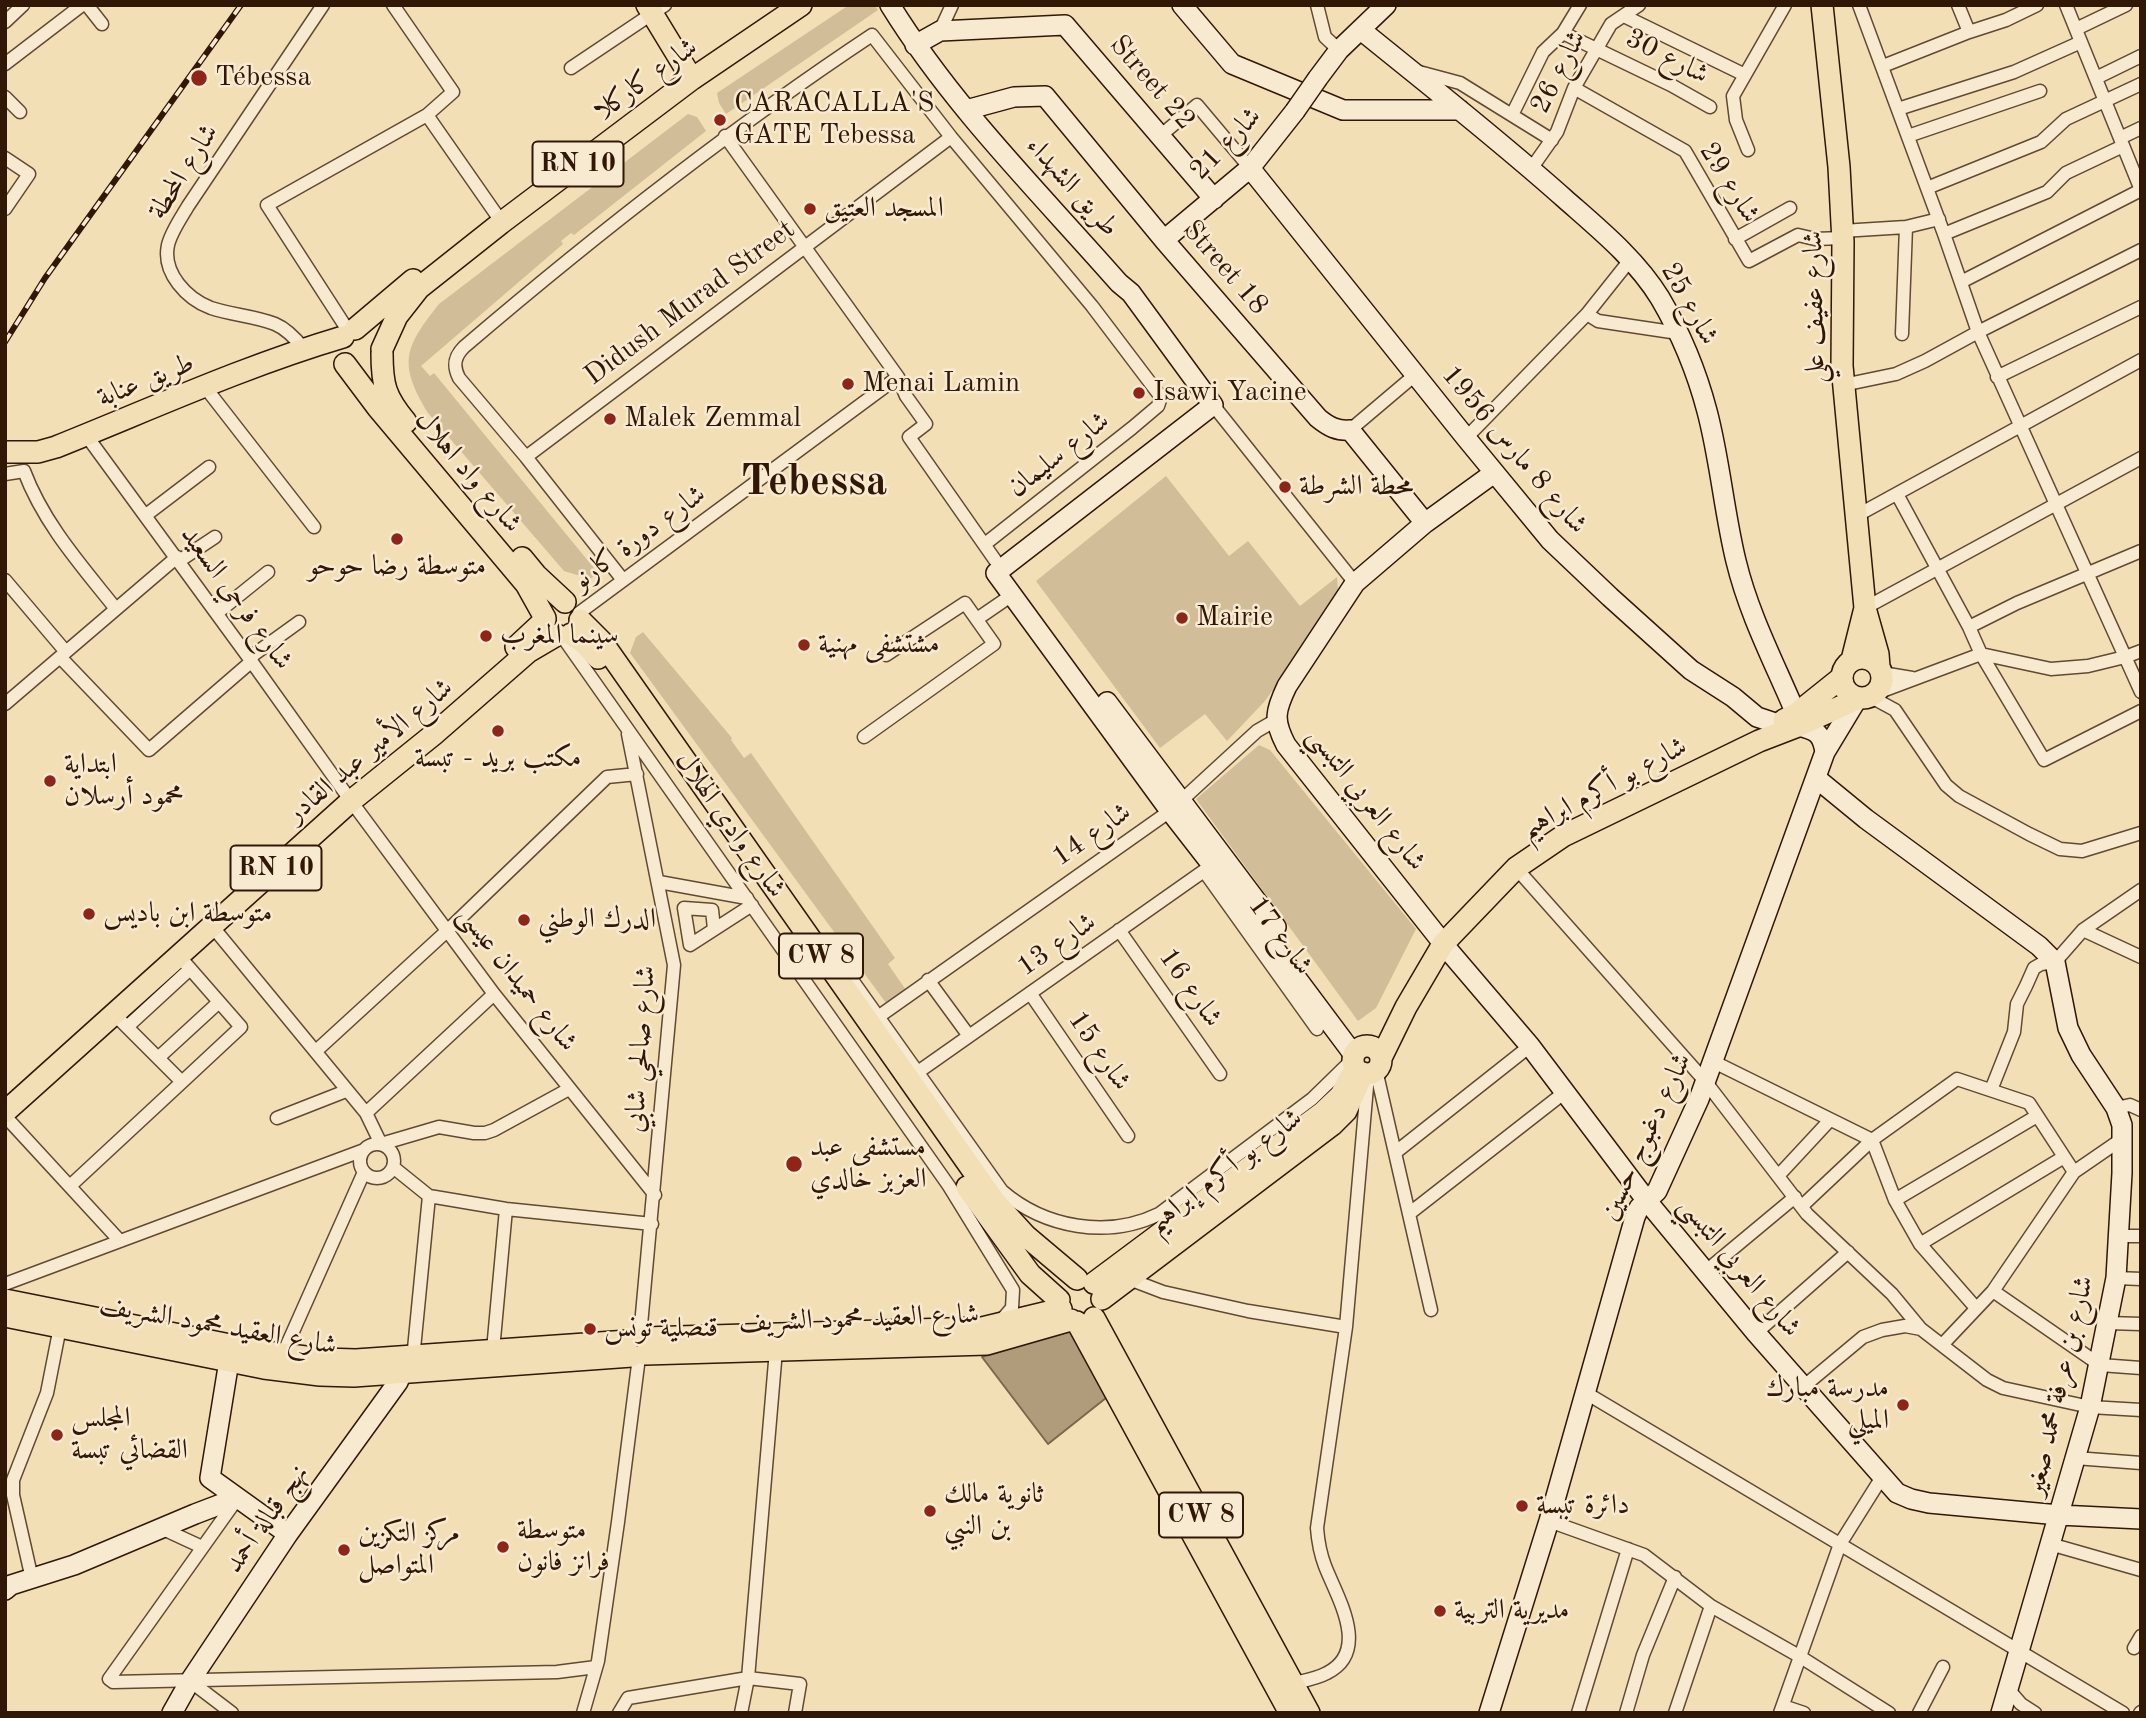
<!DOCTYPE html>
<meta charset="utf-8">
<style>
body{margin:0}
#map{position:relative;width:2146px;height:1718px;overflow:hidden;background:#f2dfb6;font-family:"Old Standard TT",serif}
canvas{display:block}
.frame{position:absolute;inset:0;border:7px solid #311706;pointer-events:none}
</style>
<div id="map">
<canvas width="2146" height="1718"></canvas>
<div class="frame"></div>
</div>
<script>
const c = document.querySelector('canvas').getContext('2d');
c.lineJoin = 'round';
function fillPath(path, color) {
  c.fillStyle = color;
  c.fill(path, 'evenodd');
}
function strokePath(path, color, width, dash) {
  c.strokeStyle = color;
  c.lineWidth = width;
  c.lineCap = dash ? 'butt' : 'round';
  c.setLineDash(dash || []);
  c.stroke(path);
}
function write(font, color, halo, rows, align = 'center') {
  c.font = font + ' "Old Standard TT",Amiri,serif';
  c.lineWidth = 5;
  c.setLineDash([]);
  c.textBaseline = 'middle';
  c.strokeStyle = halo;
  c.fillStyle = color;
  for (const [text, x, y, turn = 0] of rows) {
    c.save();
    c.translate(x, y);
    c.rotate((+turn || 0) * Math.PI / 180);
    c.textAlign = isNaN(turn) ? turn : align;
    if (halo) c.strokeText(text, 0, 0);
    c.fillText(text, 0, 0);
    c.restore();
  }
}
fillPath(new Path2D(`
 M 849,5 L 874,5 L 878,10 L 726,114 L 719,103 L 717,93 Z
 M 688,114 L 697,117 L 706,131 L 574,235 L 571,233 L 561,241 L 563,244 L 421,366 L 430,376 L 434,373 L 598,573 L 590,579 L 564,571 L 428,413 C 398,363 404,348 439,304 Z
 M 1166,476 L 1229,556 L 1248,541 L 1300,606 L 1337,577 L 1338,590 L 1336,600 L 1265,701 L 1227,741 L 1205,714 L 1160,748 L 1036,581 Z
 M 643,632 L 732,738 L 731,740 L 744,758 L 751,753 L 895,958 L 888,964 L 906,990 L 886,1003 L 630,653 L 636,637 Z
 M 1259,745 L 1270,750 L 1416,929 L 1376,1008 L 1358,1021 L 1196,799 Z`), '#d1bd98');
const water = new Path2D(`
 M 1071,1331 L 1111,1394 L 1048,1444 L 982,1357 Z`);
fillPath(water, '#b09b7a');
strokePath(water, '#7d664c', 2);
const street = new Path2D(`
 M 87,5 L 102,24
 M 393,5 L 453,92 L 427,115 L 496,214
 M 1317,5 L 1325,37 L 1339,50
 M 1859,5 L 1944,234 L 1978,332 L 2141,692
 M 1958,5 L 1969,32
 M 1624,16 L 1745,75
 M 5,22 L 23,5
 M 2076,29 L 2126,5
 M 940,31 L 952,5
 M 1563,33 L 1671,85 L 1710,107
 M 5,64 L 82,5
 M 1883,66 L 1969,32 L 2006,20 L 2037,5
 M 571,68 L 665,5
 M 1419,72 L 1460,83 L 1552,140
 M 2096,78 L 2141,56
 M 1574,88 L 1685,151 L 1749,261 L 1798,235 L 1815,239 L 1843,238
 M 5,97 L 20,112
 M 1898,109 L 2014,72 L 2081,42
 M 1512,115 L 1543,52 L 1563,33 L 1580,5
 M 725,136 L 898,377 L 906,396 L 926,424 L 909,437 L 995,560
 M 1160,136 L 1197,105 L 1250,168
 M 1908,136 L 2040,91
 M 2120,138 L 2141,128
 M 1748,150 L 1736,120 L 1733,96 L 1785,5
 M 5,158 L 29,174 L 5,209
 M 1531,169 L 1557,132 L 1574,88 L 1611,24 L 1639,5
 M 1927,188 L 2041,142 L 2066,119 L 2141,84
 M 1842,231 L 1906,227 L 1939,219
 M 1944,234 L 2047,192 L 2066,173 L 2123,146
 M 1735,239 L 1790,208
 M 1630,260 L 1587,314 L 1598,321 L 1678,333
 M 1961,282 L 2141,190 L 2066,5
 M 349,332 L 267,205 L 427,115
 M 1902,334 L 1906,227
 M 304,349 C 296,339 287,329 275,324 C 255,316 232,315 211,308 C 187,299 162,273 168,245 C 171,232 181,218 188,206 L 323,5
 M 1997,377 L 2141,307
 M 1843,385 L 1896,374 L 1925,361 L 1978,332 L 2141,250
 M 205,387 L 314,527
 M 1213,405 L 1355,583
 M 1350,430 L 1415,375
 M 86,435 L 249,658 L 351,801 L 494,994 L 655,1195
 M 1466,438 L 1587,314
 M 526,457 L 951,137
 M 5,474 L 24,471 C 44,524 81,565 116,609
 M 1897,494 L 1969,627 L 1981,654 L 2044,760 L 2141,711
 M 146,515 L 209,467
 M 1856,516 L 2141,360
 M 179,561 L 215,537
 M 5,580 L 66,652
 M 623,580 L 526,457 L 459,378 C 453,366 454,357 464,347 C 594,236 729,130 872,35 L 951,137 L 1092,306 L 1161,397 L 1158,406 L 1132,428 L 985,544
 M 1865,608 L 2141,458
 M 217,613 L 268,572
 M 579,613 L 898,377
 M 977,619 L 1012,595
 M 1969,627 L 2017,603 L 2141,551
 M 562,636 L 949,1186 L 1013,1290 L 1012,1308 L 999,1323
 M 60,657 L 149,750 L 252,661
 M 249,658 L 299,622
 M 1882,673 L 1912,678
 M 1877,693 L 1981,654 L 2051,669 L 2088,666 L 2125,657 L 2141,651
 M 1871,697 L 1895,710 L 1946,785 L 1959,796 L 2029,834 L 2060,849 L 2082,851 L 2141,833
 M 5,704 L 177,557
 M 628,734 L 674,965 L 640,1336
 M 864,737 L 994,644 L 965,603 L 886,655
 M 1516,868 L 1705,1081 L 1807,1214 L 1892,1294 L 1921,1329
 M 1204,871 L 1317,1029
 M 659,882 L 747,898
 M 212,926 L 366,1113 L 381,1144 L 439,1127 L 474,1133 L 485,1133 L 494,1130 L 569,1089
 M 714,929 L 712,910 L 684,908 L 690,945 L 752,905
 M 1119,930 L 1220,1074
 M 2083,930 L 2141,957
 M 179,956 L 241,1027 L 182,1082
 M 840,963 L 1002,1191 C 1045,1228 1108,1239 1159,1214 L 1312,1099 L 1353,1059
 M 928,980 L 969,1036
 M 1030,993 L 1128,1136
 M 878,1017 L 1170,811 L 1257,731 L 1276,720
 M 127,1027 L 190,969
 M 316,1051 L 448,930 L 607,777 L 637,774
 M 158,1058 L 219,1002
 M 1712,1061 L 1872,1140 L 1957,1079 L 2029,1103 L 2074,1172 L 2122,1139
 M 1376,1070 L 1431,1310
 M 918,1072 L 1218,861
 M 1991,1090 L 2014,1032 L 2017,1004 L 2026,986 L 2034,968 L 2041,964 L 2055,962 L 2083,930 L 2141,890
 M 2116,1108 L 2130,1105 L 2141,1110
 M 366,1113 L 494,994
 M 5,1116 L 120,1241
 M 277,1118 L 346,1091
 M360 1161a17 17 0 1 1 34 0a17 17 0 1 1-34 0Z
 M 1396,1152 L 1530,1046
 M 393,1167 L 429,1196 L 506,1209 L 652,1224
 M 1778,1176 L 1830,1120
 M 70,1186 L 182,1082 L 114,1014
 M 1895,1200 L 2037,1116
 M 1802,1206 L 1872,1140 L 1895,1200 L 1920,1244 L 1976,1308
 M 1410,1213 L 1565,1092
 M 2118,1236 L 2141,1236
 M 1920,1244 L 2064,1157
 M 1706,1271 L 1795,1197
 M 2116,1278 L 2141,1279
 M 1129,1279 L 1163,1292 L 1248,1311 L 1346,1327
 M 5,1284 L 364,1150
 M 1993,1291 L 2100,1365 L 2141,1368
 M 2108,1323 L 2141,1324
 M 1756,1333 L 1848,1252
 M 1942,1345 L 1993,1291 L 2074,1172
 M 493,1350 L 506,1209
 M 776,1350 L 748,1678 L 800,1684 L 795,1713
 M 283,1354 L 364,1172
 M 413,1359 L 429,1196
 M 1803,1387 L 1863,1337 L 1882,1330 L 1905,1326 L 1921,1329 L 1987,1380 L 2003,1388 L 2090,1407 L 2141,1410
 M 1586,1393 L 2123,1713
 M 2075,1458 L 2141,1463
 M 237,1499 L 109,1679 L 113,1682 L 557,1672 L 596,1667
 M 1549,1521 L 1644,1555 L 1711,1606 L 1799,1656 L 1889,1713
 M 161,1528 L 202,1547
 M 2050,1544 L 2141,1570
 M 32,1579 L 13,1495 L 13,1480 L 47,1393 L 60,1327
 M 2134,1648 L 2141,1636
 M 190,1681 L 232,1713
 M 1290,1684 C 1302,1681 1316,1679 1327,1673 C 1371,1651 1337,1597 1325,1566 C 1320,1553 1318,1541 1317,1528 L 1346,1327 L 1368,1075
 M 2008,1689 L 2021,1704 L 2035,1713
 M 1783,1706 L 1804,1713
 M 583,1713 L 598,1661 L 618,1522 L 639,1357
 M 619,1713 L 628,1698 L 748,1678 L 741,1713
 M 1578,1713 L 1628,1549
 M 1626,1713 L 1643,1655 L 1675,1577
 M 1675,1713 L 1711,1606
 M 1780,1713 L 1840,1544 L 1882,1477
 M 1919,1713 L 1943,1667
 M 2140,1713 L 2141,1712`);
const secondary = new Path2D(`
 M 890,5 C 953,107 1040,193 1119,283 L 1131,293 L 1213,405 L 996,573 L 1170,811 L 1212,865 L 1354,1055
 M 1182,5 L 1232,64 L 1343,110 L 1460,110
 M 1361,30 C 1430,86 1499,140 1565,199 C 1599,229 1636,259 1660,298 C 1680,332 1697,373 1707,411 C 1720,460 1724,512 1736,561 C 1749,615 1775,664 1796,714
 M 915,45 L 940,31 L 1065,25 L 1214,199
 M 1318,78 L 1339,50 L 1386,5
 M 966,110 L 1014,97 L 1045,96 L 1164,240 L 1318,418 C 1329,427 1337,431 1350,430 L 1425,523
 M 1250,168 L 1466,438 L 1550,540 L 1610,597 L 1691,670 L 1733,697 L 1757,717 L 1778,724
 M 1164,240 L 1250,168 L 1295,111
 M 1107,702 L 1276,927
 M 1798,726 C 1816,730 1822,733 1825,752
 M 1816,778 L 1866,819 L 2039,946 L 2055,962 L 2068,1028 L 2081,1055 L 2116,1108 L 2122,1125 L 2122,1173 L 2116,1278 L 2090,1407 L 2001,1713
 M 1438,937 L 1286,745 C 1273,720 1275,711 1287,686 L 1355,583 L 1425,523 L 1494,473
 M 1443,944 L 1530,1046 L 1647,1201 L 1756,1333 L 1897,1493 L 1911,1499 L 1929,1503 L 2059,1515 L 2141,1519
 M 229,1361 L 210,1478 L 288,1534
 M 5,1590 L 11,1585 L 74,1565 L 195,1514 L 237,1498
 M 172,1713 L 190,1681 L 288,1534 L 398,1382 L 402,1373 L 401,1361
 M 1489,1713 L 1549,1521 L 1635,1217 L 1639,1208 L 1657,1191 L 1699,1099 L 1825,752 L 1857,699`);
const primary = new Path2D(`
 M 647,5 L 692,79
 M 1822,5 L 1839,167 L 1843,242 L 1842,366 L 1865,608
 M 355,329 L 413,280
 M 382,349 L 397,316 L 419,288 L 501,223 L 692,79 L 801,5
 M 382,353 C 382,385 385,397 406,422
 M 345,364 L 378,408 L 526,584 L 545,618
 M 5,452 L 38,452 L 56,447 C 151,409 245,366 343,337
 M 522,558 L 536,575 L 565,602
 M 580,620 L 602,642 L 995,1202 L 1026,1236 L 1077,1279
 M 571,634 L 584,643 L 598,658
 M 516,647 L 545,620
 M1842 678a20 20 0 1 1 40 0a20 20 0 1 1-40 0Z
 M 1852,660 L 1865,608 L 1878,654 L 1879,667
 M 1784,720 L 1796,714 L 1841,678
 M1353 1060a14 14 0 1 1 28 0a14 14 0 1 1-28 0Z
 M 1381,1058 L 1406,1007 L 1443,944 L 1516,868 L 1563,836 L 1759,741 L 1798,726 L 1857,699
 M 5,1112 L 351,801 L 433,735 L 528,652 L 557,635
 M 967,1187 L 1030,1274 L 1059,1300
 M 1094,1283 L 1322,1113 L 1341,1095 L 1351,1076
 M 1102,1299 L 1332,1125 L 1346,1111 L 1363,1073
 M 5,1300 L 265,1352 L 322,1359 L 356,1360 L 628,1341
 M 5,1316 L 264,1368 L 320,1375 L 354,1376 L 632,1356
 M 1094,1318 L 1309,1713
 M 1077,1322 L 1290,1713
 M 644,1338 L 982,1328 L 1061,1309
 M 645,1354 L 987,1344 L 1071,1320`);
strokePath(street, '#614932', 15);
strokePath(secondary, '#311706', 22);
strokePath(primary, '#311706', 24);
strokePath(street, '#f7ead0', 12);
strokePath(secondary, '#f7ead0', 19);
strokePath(primary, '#f2dfb6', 21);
const rail = new Path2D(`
 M 5,342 L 45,278 L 241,5`);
strokePath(rail, '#311706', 6);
strokePath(rail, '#f7ead0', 3.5, [10]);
const secondaryBridge = new Path2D(`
 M 1295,111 L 1318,78`);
strokePath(secondaryBridge, '#311706', 22, []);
strokePath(secondaryBridge, '#f7ead0', 19);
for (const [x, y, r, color] of [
 [199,78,9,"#8f2418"],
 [720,120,7,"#8f2418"],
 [810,209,7,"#8f2418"],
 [848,384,7,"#8f2418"],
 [1139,393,7,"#8f2418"],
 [610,419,7,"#8f2418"],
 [1285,487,7,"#8f2418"],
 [397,539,7,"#8f2418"],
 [1182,618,7,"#8f2418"],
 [486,636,7,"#8f2418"],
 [804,645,7,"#8f2418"],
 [498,731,7,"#8f2418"],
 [50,781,7,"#8f2418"],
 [89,914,7,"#8f2418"],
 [524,920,7,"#8f2418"],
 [794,1164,9,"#8f2418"],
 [590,1329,7,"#8f2418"],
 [1903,1405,7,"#8f2418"],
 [57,1435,7,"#8f2418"],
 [1522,1506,7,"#8f2418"],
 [930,1511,7,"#8f2418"],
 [503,1547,7,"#8f2418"],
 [344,1550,7,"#8f2418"],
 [1440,1611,7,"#8f2418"]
]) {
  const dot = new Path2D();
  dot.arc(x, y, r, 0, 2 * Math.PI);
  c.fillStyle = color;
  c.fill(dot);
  strokePath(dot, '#f7ead0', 2.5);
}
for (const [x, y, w] of [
 [578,164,91],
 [276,868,91],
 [821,956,84],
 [1201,1515,84]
]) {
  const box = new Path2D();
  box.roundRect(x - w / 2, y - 22.5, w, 45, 5);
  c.fillStyle = '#f7ead0';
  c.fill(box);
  strokePath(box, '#311706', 2);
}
write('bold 26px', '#311706', null, [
 ["RN 10",578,164],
 ["RN 10",276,868],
 ["CW 8",821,956],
 ["CW 8",1201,1515]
]);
write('28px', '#311706', '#f7ead0', [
 ["شارع 30",1667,57,27],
 ["شارع 26",1559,72,-63],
 ["شارع كاركلا",646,80,-36],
 ["Street 22",1152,83,49],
 ["شارع 21",1226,144,-46],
 ["شارع المحطة",184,172,-58],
 ["شارع 29",1729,183,58],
 ["طريق الشهداء",1072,187,48],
 ["Street 18",1225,268,49],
 ["Didush Murad Street",690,303,-37],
 ["شارع 25",1689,304,61],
 ["شارع عفيف علي",1815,307,-91],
 ["طريق عنابة",146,381,-22],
 ["شارع 8 مارس 1956",1514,450,50],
 ["شارع سليمان",1059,455,-38],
 ["شارع واد اهلال",468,472,50],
 ["شارع دورة كارنو",639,538,-36],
 ["شارع فرحي السعيد",236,598,54],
 ["شارع الأمير عبد القادر",370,751,-40],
 ["شارع بو أكرم ابراهيم",1604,788,-28],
 ["شارع العربي التبسي",1366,799,52],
 ["شارع وادي الهلال",730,825,55],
 ["شارع 14",1092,835,-35],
 ["شارع 17",1280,936,54],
 ["شارع 13",1057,945,-35],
 ["شارع حميدان عيسى",517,979,52],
 ["شارع 16",1190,988,55],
 ["شارع صالحي شابي",641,1049,-86],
 ["شارع 15",1099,1051,56],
 ["شارع دغبوج حسين",1646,1137,-65],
 ["شارع بو أكرم إبراهيم",1225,1171,-37],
 ["شارع العربي التبسي",1739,1267,50],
 ["شارع العقيد محمود الشريف",859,1319,-2],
 ["شارع العقيد محمود الشريف",218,1326,10],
 ["شارع بن عرفة محمد صغير",2060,1386,-77],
 ["نهج قبالة أحمد",267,1519,-55]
]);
write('28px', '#311706', '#f7ead0', [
 ["Tébessa",215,78],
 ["CARACALLA'S",734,104],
 ["GATE Tebessa",734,136],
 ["المسجد العتيق",824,209],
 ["Menai Lamin",862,384],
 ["Isawi Yacine",1153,393],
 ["Malek Zemmal",624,419],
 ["محطة الشرطة",1299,487],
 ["متوسطة رضا حوحو",397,567,"center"],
 ["Mairie",1196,618],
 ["سينما المغرب",500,636],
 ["مشتشفى مهنية",818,645],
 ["مكتب بريد - تبسة",498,759,"center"],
 ["ابتداية",64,765],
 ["محمود أرسلان",64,797],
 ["متوسطة ابن باديس",103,914],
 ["الدرك الوطني",538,920],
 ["مستشفى عبد",810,1148],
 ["العزبز خالدي",810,1180],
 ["قنصلية تونس",604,1329],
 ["مدرسة مبارك",1889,1389,"right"],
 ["الميلي",1889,1421,"right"],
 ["المجلس",71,1419],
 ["القضائي تبسة",71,1451],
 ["ثانوية مالك",944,1495],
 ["بن النبي",944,1527],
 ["دائرة تبسة",1536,1506],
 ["متوسطة",517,1531],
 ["فرانز فانون",517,1563],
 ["مركز التكزين",358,1534],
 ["المتواصل",358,1566],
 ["مديرية التربية",1454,1611]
], 'left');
write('bold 42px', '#311706', '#f7ead0', [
 ["Tebessa",814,483]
]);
</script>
